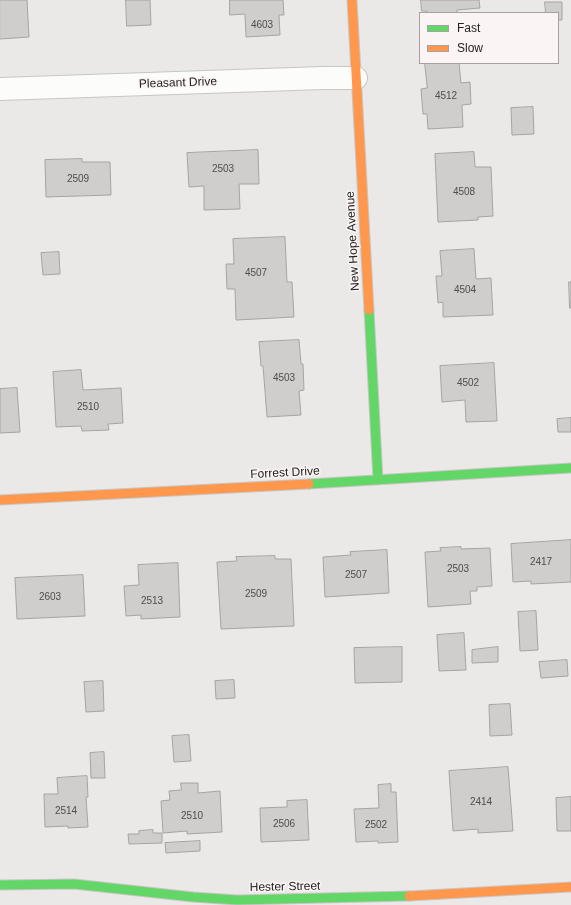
<!DOCTYPE html>
<style>
body{margin:0}
#map{position:relative;width:571px;height:905px;overflow:hidden;background:#ebe9e7;font-family:Arial,sans-serif}
canvas{display:block}
.legend{position:absolute;left:419px;top:12px;width:140px;height:52px;box-sizing:border-box;background:#faf5f4;border:1px solid #a4a1a0;margin:0;padding:5px 7px;list-style:none;font-size:12px;color:#242222}
.legend li{display:flex;align-items:center;gap:8px;height:20px}
.legend b{width:20px;border:1px solid #a4a1a0}
</style>
<div id="map">
<canvas width="571" height="905"></canvas>
<ul class="legend">
<li><b style="height:5px;background:#63d668"></b>Fast</li>
<li><b style="height:5px;background:#ff974d"></b>Slow</li>
</ul>
</div>
<script>
const c = document.querySelector('canvas').getContext('2d');
c.lineJoin = 'round';
function fillPath(path, color) {
  c.fillStyle = color;
  c.fill(path, 'evenodd');
}
function strokePath(path, color, width, dash) {
  c.strokeStyle = color;
  c.lineWidth = width;
  c.lineCap = dash ? 'butt' : 'round';
  c.setLineDash(dash || []);
  c.stroke(path);
}
function write(font, color, halo, rows, align = 'center') {
  c.font = font + ' Arial,sans-serif';
  c.lineWidth = 3;
  c.setLineDash([]);
  c.textBaseline = 'middle';
  c.strokeStyle = halo;
  c.fillStyle = color;
  for (const [text, x, y, turn = 0] of rows) {
    c.save();
    c.translate(x, y);
    c.rotate((+turn || 0) * Math.PI / 180);
    c.textAlign = isNaN(turn) ? turn : align;
    if (halo) c.strokeText(text, 0, 0);
    c.fillText(text, 0, 0);
    c.restore();
  }
}
const building = new Path2D(`
 M 0,0 L 27,0 L 29,37 L 0,39 Z
 M 126,0 L 150,0 L 151,25 L 127,26 Z
 M 230,0 L 283,0 L 284,15 L 279,15 L 280,35 L 246,37 L 245,14 L 230,15 Z
 M 421,0 L 479,0 L 480,8 L 457,10 L 457,13 L 427,13 L 427,11 L 422,11 Z
 M 545,2 L 562,2 L 562,20 L 558,20 L 558,13 L 546,13 Z
 M 425,63 L 459,63 L 461,83 L 470,82 L 471,104 L 462,105 L 463,127 L 428,129 L 427,114 L 423,114 L 421,89 L 427,88 Z
 M 533,107 L 534,134 L 512,135 L 511,108 Z
 M 258,150 L 259,184 L 239,184 L 240,209 L 204,210 L 204,186 L 189,187 L 187,153 Z
 M 474,152 L 475,167 L 491,167 L 493,216 L 478,217 L 478,220 L 438,222 L 435,154 Z
 M 82,159 L 82,162 L 110,162 L 111,195 L 46,197 L 45,160 Z
 M 285,237 L 287,282 L 292,282 L 294,317 L 236,320 L 235,289 L 227,289 L 226,264 L 234,264 L 233,239 Z
 M 474,249 L 476,279 L 491,278 L 493,315 L 443,317 L 443,302 L 438,303 L 436,276 L 442,276 L 440,251 Z
 M 59,252 L 60,274 L 43,275 L 41,253 Z
 M 569,282 L 571,282 L 571,308 L 570,308 Z
 M 299,340 L 301,364 L 303,364 L 304,390 L 299,391 L 301,415 L 267,417 L 263,366 L 261,366 L 259,342 Z
 M 494,363 L 497,421 L 466,422 L 465,400 L 442,402 L 440,366 Z
 M 81,370 L 83,390 L 121,388 L 123,423 L 108,424 L 109,430 L 82,431 L 81,426 L 56,427 L 53,372 Z
 M 17,388 L 20,432 L 0,433 L 0,389 Z
 M 571,418 L 571,432 L 558,432 L 557,419 Z
 M 571,540 L 571,582 L 531,584 L 531,581 L 513,582 L 511,544 Z
 M 461,547 L 461,549 L 490,548 L 492,586 L 477,587 L 477,591 L 470,591 L 471,604 L 428,607 L 425,552 L 441,551 L 440,548 Z
 M 387,550 L 389,593 L 325,597 L 323,557 L 351,555 L 350,552 Z
 M 275,556 L 275,559 L 291,559 L 294,626 L 221,629 L 217,562 L 237,561 L 236,557 Z
 M 178,563 L 180,617 L 141,619 L 141,615 L 126,616 L 124,586 L 139,585 L 138,565 Z
 M 83,575 L 85,616 L 17,619 L 15,578 Z
 M 536,611 L 538,650 L 520,651 L 518,612 Z
 M 464,633 L 466,670 L 439,671 L 437,635 Z
 M 402,647 L 402,682 L 355,683 L 354,648 Z
 M 498,647 L 498,662 L 472,663 L 472,650 Z
 M 567,660 L 568,676 L 541,678 L 539,662 Z
 M 234,680 L 235,698 L 216,699 L 215,681 Z
 M 103,681 L 104,711 L 86,712 L 84,682 Z
 M 510,704 L 512,735 L 490,736 L 489,705 Z
 M 189,735 L 191,761 L 174,762 L 172,736 Z
 M 104,752 L 105,778 L 91,778 L 90,753 Z
 M 508,767 L 513,831 L 478,833 L 478,829 L 453,831 L 449,771 Z
 M 87,776 L 88,797 L 86,797 L 88,827 L 68,828 L 68,826 L 45,827 L 44,794 L 58,794 L 57,778 Z
 M 181,783 L 198,783 L 198,793 L 220,791 L 222,832 L 187,834 L 187,831 L 163,833 L 161,801 L 170,800 L 169,791 L 181,790 Z
 M 391,784 L 391,792 L 396,792 L 398,842 L 378,843 L 378,841 L 356,842 L 354,809 L 379,808 L 378,785 Z
 M 571,797 L 571,831 L 557,831 L 556,798 Z
 M 307,800 L 309,840 L 261,842 L 260,808 L 287,807 L 287,801 Z
 M 153,830 L 153,833 L 162,833 L 162,843 L 129,844 L 128,834 L 139,834 L 139,831 Z
 M 200,841 L 200,851 L 166,853 L 165,843 Z`);
fillPath(building, '#cfcecc');
strokePath(building, '#a5a4a3', 1);
const street = new Path2D(`
 M 0,89 L 323,78 L 356,78`);
const fast = new Path2D(`
 M 369,310 L 378,480
 M 309,484 L 571,468
 M 0,885 L 74,884 L 193,897 L 237,900 L 409,896`);
const slow = new Path2D(`
 M 352,0 L 369,310
 M 0,500 L 309,484
 M 409,896 L 571,887`);
strokePath(street, '#c8c6c5', 24);
strokePath(fast, '#c8c6c5', 11);
strokePath(slow, '#c8c6c5', 11);
strokePath(street, '#fcfcfb', 22);
strokePath(fast, '#63d668', 9);
strokePath(slow, '#ff974d', 9);
write('10px', '#4f4d4c', null, [
 ["4603",262,25],
 ["4512",446,96],
 ["2503",223,169],
 ["2509",78,179],
 ["4508",464,192],
 ["4507",256,273],
 ["4504",465,290],
 ["4503",284,378],
 ["4502",468,383],
 ["2510",88,407],
 ["2417",541,562],
 ["2503",458,569],
 ["2507",356,575],
 ["2509",256,594],
 ["2603",50,597],
 ["2513",152,601],
 ["2414",481,802],
 ["2514",66,811],
 ["2510",192,816],
 ["2506",284,824],
 ["2502",376,825]
]);
write('12px', '#242222', '#faf5f4', [
 ["Pleasant Drive",178,83,-2],
 ["New Hope Avenue",353,241,-93],
 ["Forrest Drive",285,473,-3],
 ["Hester Street",285,887,-1]
]);
</script>
